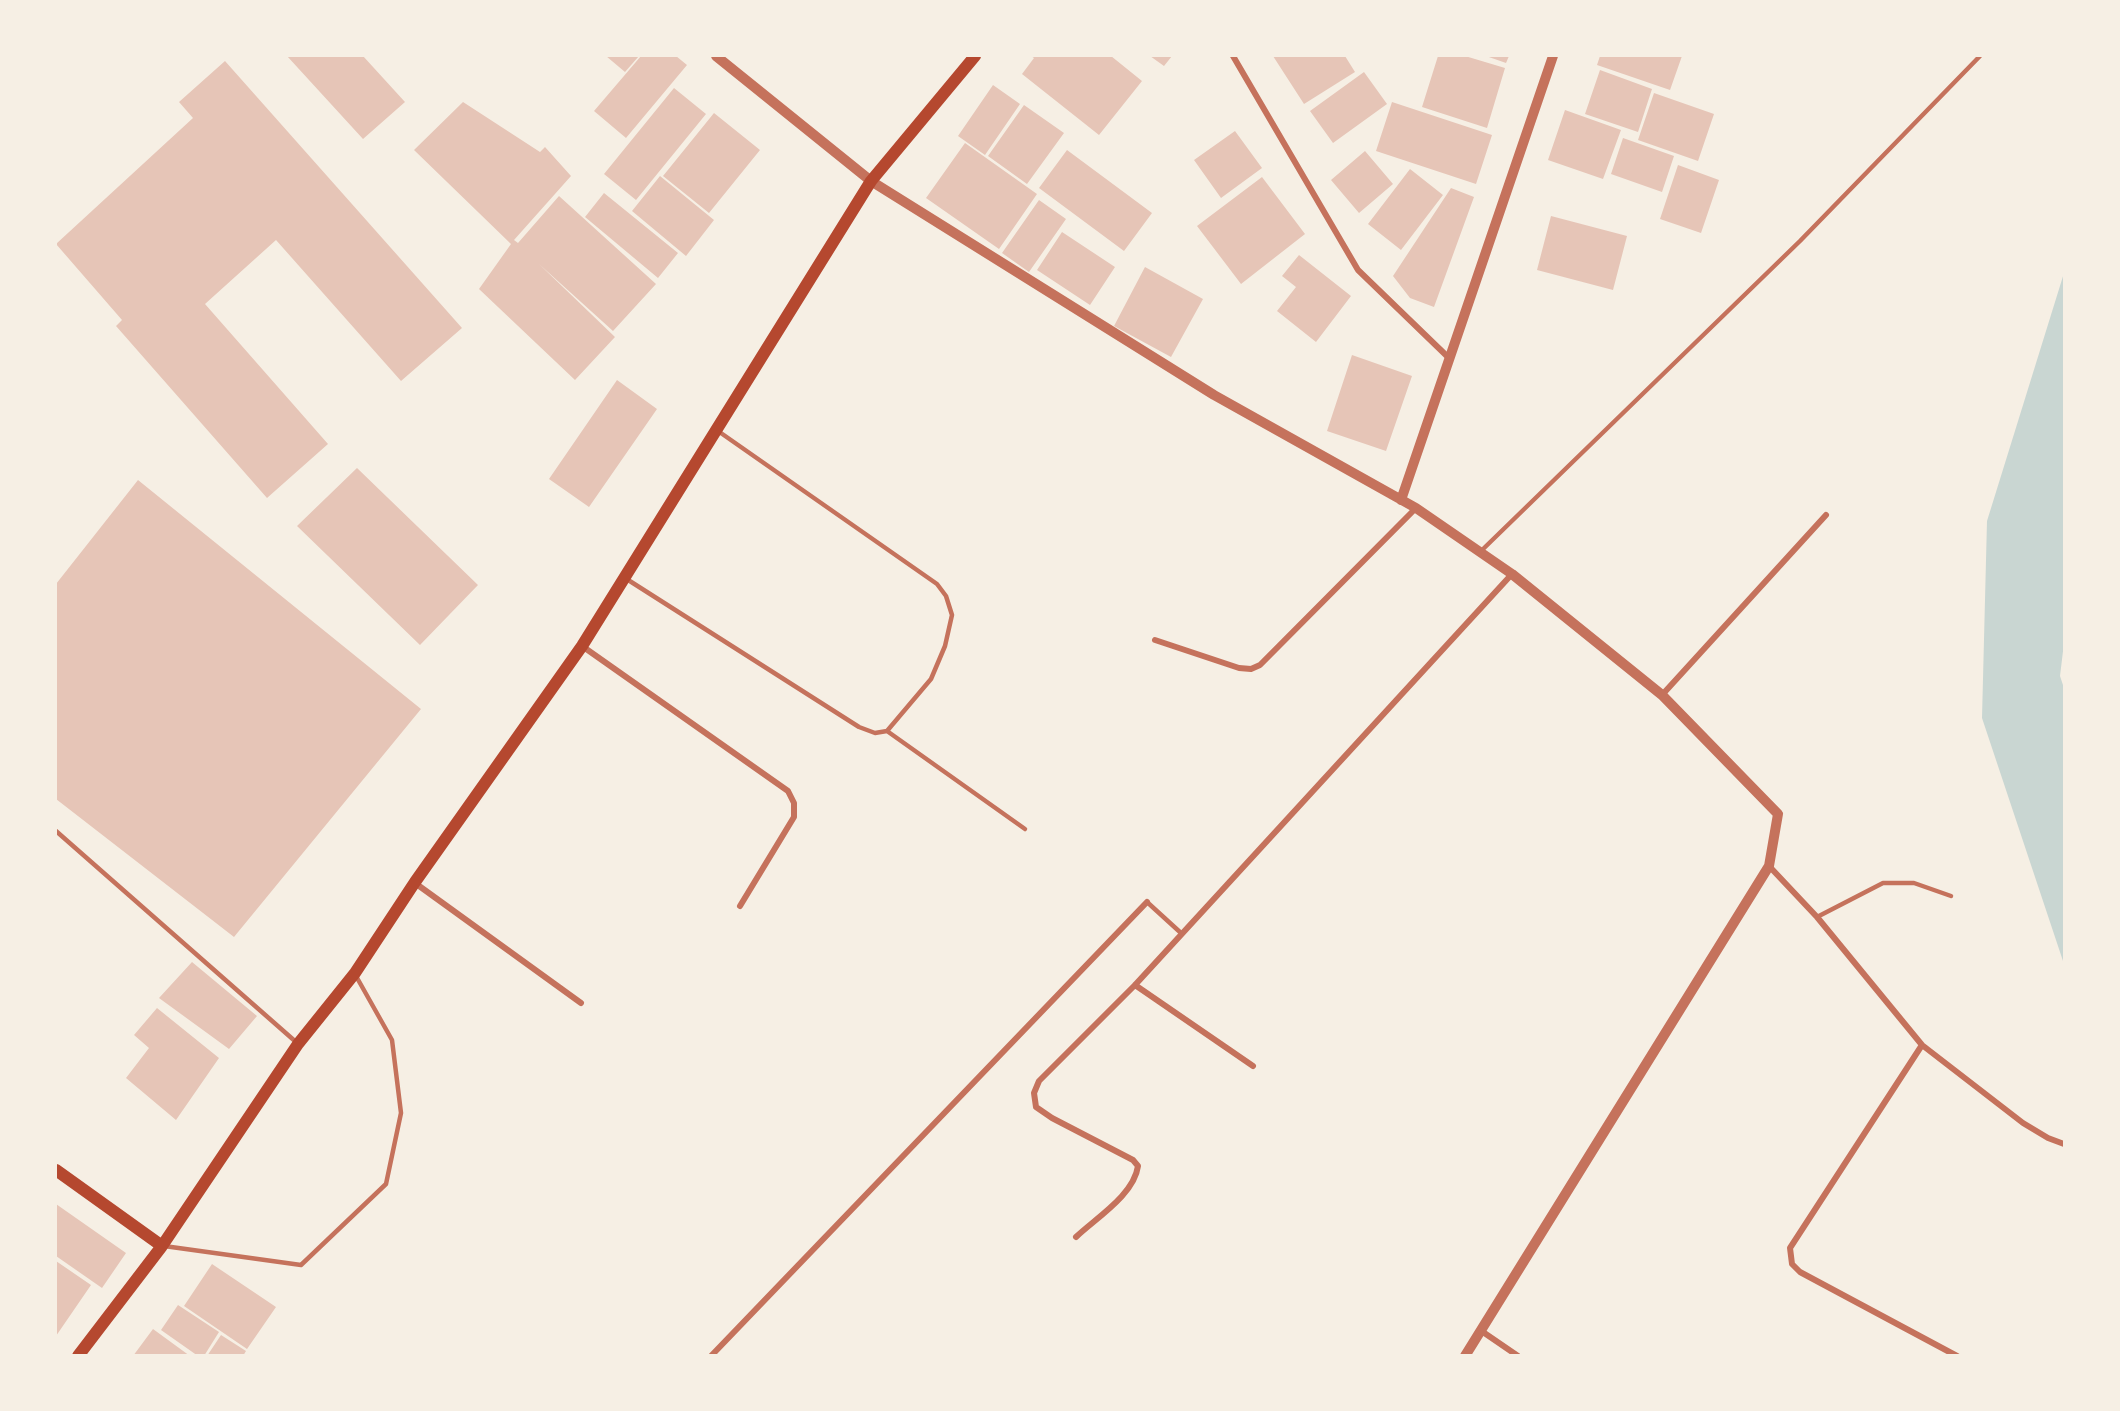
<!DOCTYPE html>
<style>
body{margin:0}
#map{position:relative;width:2120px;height:1411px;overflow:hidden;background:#f6efe4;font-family:"Alegreya Sans",sans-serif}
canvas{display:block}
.frame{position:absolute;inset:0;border:57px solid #f6efe4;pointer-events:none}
</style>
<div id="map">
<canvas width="2120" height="1411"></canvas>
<div class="frame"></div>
</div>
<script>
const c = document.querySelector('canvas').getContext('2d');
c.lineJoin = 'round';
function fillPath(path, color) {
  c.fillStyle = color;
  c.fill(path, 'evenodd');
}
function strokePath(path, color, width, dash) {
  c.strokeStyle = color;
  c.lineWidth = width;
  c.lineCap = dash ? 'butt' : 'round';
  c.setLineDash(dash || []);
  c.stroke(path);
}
fillPath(new Path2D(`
 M 2064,273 L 2064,643 L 2060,676 L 2064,688 L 2064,964 L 1982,718 L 1987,521 Z`), '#c9d6d2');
fillPath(new Path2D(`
 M 287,56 L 363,56 L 405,102 L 363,139 Z
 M 606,56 L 639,56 L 625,72 Z
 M 641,56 L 676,56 L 687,65 L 626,138 L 594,111 Z
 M 1031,56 L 1111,56 L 1142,81 L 1099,135 L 1022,74 L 1034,58 Z
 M 1150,56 L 1172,56 L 1164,66 Z
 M 1273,56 L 1345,56 L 1355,72 L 1304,104 Z
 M 1438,56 L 1465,56 L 1505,68 L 1487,128 L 1422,107 Z
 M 1486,56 L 1509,56 L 1506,63 Z
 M 1600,56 L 1682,56 L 1670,90 L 1597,65 Z
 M 225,61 L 462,328 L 401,381 L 276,240 L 205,304 L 328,444 L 267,498 L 116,326 L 122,320 L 56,244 L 193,118 L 179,102 Z
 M 1600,70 L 1652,89 L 1638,132 L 1585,114 Z
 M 1364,72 L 1387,104 L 1333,143 L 1310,111 Z
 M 993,85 L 1020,104 L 985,155 L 958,136 Z
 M 674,88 L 706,114 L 636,200 L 604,174 Z
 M 1654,93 L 1714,114 L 1698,161 L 1638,140 Z
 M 463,102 L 540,152 L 545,147 L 571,176 L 514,240 L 518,243 L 559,196 L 656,284 L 613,331 L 539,264 L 615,337 L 575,380 L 479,289 L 511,244 L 414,150 Z
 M 1392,102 L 1492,135 L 1476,184 L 1376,151 Z
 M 1024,105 L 1064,133 L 1027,184 L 988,156 Z
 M 1565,110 L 1621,130 L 1603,179 L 1548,160 Z
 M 714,113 L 760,150 L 709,213 L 663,176 Z
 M 1235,131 L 1262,168 L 1221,198 L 1194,160 Z
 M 1623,138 L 1674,156 L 1662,192 L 1611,174 Z
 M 965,143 L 1037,194 L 999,249 L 926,198 Z
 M 1067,150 L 1152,213 L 1124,251 L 1039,188 Z
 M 1365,151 L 1393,184 L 1359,213 L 1331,180 Z
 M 1678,165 L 1719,180 L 1701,233 L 1660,219 Z
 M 1410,169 L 1443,195 L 1401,250 L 1368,224 Z
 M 660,176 L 714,220 L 686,256 L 632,211 Z
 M 1262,177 L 1305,234 L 1241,284 L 1197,226 Z
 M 1451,188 L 1474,197 L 1434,307 L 1410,298 L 1393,276 Z
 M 604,193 L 678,253 L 658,278 L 585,217 Z
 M 1039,200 L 1066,219 L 1029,272 L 1002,253 Z
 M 1551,216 L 1627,236 L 1613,290 L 1537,270 Z
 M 1062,232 L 1115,267 L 1090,305 L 1037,270 Z
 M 1299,255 L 1351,296 L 1316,342 L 1277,311 L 1296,287 L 1282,276 Z
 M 1145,267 L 1203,299 L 1171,357 L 1114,326 Z
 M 1352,355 L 1412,376 L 1386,451 L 1327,431 Z
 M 617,380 L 657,409 L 589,507 L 549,479 Z
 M 357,468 L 478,585 L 420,645 L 297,526 Z
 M 138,480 L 421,709 L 234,937 L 56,799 L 56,584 Z
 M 192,962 L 257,1016 L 229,1049 L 159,998 Z
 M 157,1008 L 219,1058 L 176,1120 L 126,1078 L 149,1048 L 134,1035 Z
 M 56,1204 L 126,1253 L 102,1288 L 56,1256 Z
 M 56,1261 L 91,1285 L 56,1336 Z
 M 212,1264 L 276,1307 L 247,1349 L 184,1306 Z
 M 178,1305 L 219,1332 L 204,1356 L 198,1356 L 161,1330 Z
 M 153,1329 L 190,1356 L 133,1356 Z
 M 221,1335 L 246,1351 L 243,1356 L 207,1356 Z`), '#e6c5b7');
strokePath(new Path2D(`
 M 1480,552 L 1800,241 L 1980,56
 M 625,578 L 859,727 L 875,733 L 887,731 L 931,679 L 945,646 L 952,615 L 946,596 L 937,584 L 718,431
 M 887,731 L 1025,829
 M 56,831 L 296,1042
 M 1147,902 L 1181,933
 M 1817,917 L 1883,883 L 1914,883 L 1951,896
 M 164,1246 L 301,1265 L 386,1184 L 401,1113 L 392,1040 L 356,976`), '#c5725c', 4.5);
strokePath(new Path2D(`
 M 1233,56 L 1358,270 L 1450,359
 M 1155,640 L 1239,668 L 1251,669 L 1260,665 L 1416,508
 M 582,646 L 788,791 L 794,803 L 794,817 L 740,906
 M 1662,695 L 1826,515
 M 1769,866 L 1817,917 L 1922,1045 L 2023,1123 L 2048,1138 L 2064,1144
 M 415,883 L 581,1003
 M 1135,985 L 1253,1066
 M 1922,1045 L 1790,1248 L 1792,1264 L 1800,1272 L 1957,1356
 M 1076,1237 C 1096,1218 1134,1195 1138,1166 L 1133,1160 L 1052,1118 L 1036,1107 L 1034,1093 L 1039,1081 L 1135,985 L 1512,574
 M 1480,1330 L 1518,1356
 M 711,1356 L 1147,902`), '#c5725c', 6);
strokePath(new Path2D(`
 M 716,56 L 871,181 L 1214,395 L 1416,508 L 1512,574 L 1662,695 L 1778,814 L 1769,866 L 1465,1356
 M 1401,500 L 1553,56`), '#c5725c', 10);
strokePath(new Path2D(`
 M 56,1170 L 162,1246
 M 78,1356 L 162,1246 L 298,1044 L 355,973 L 415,882 L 582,646 L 871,181 L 975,56`), '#b5482f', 12);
</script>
